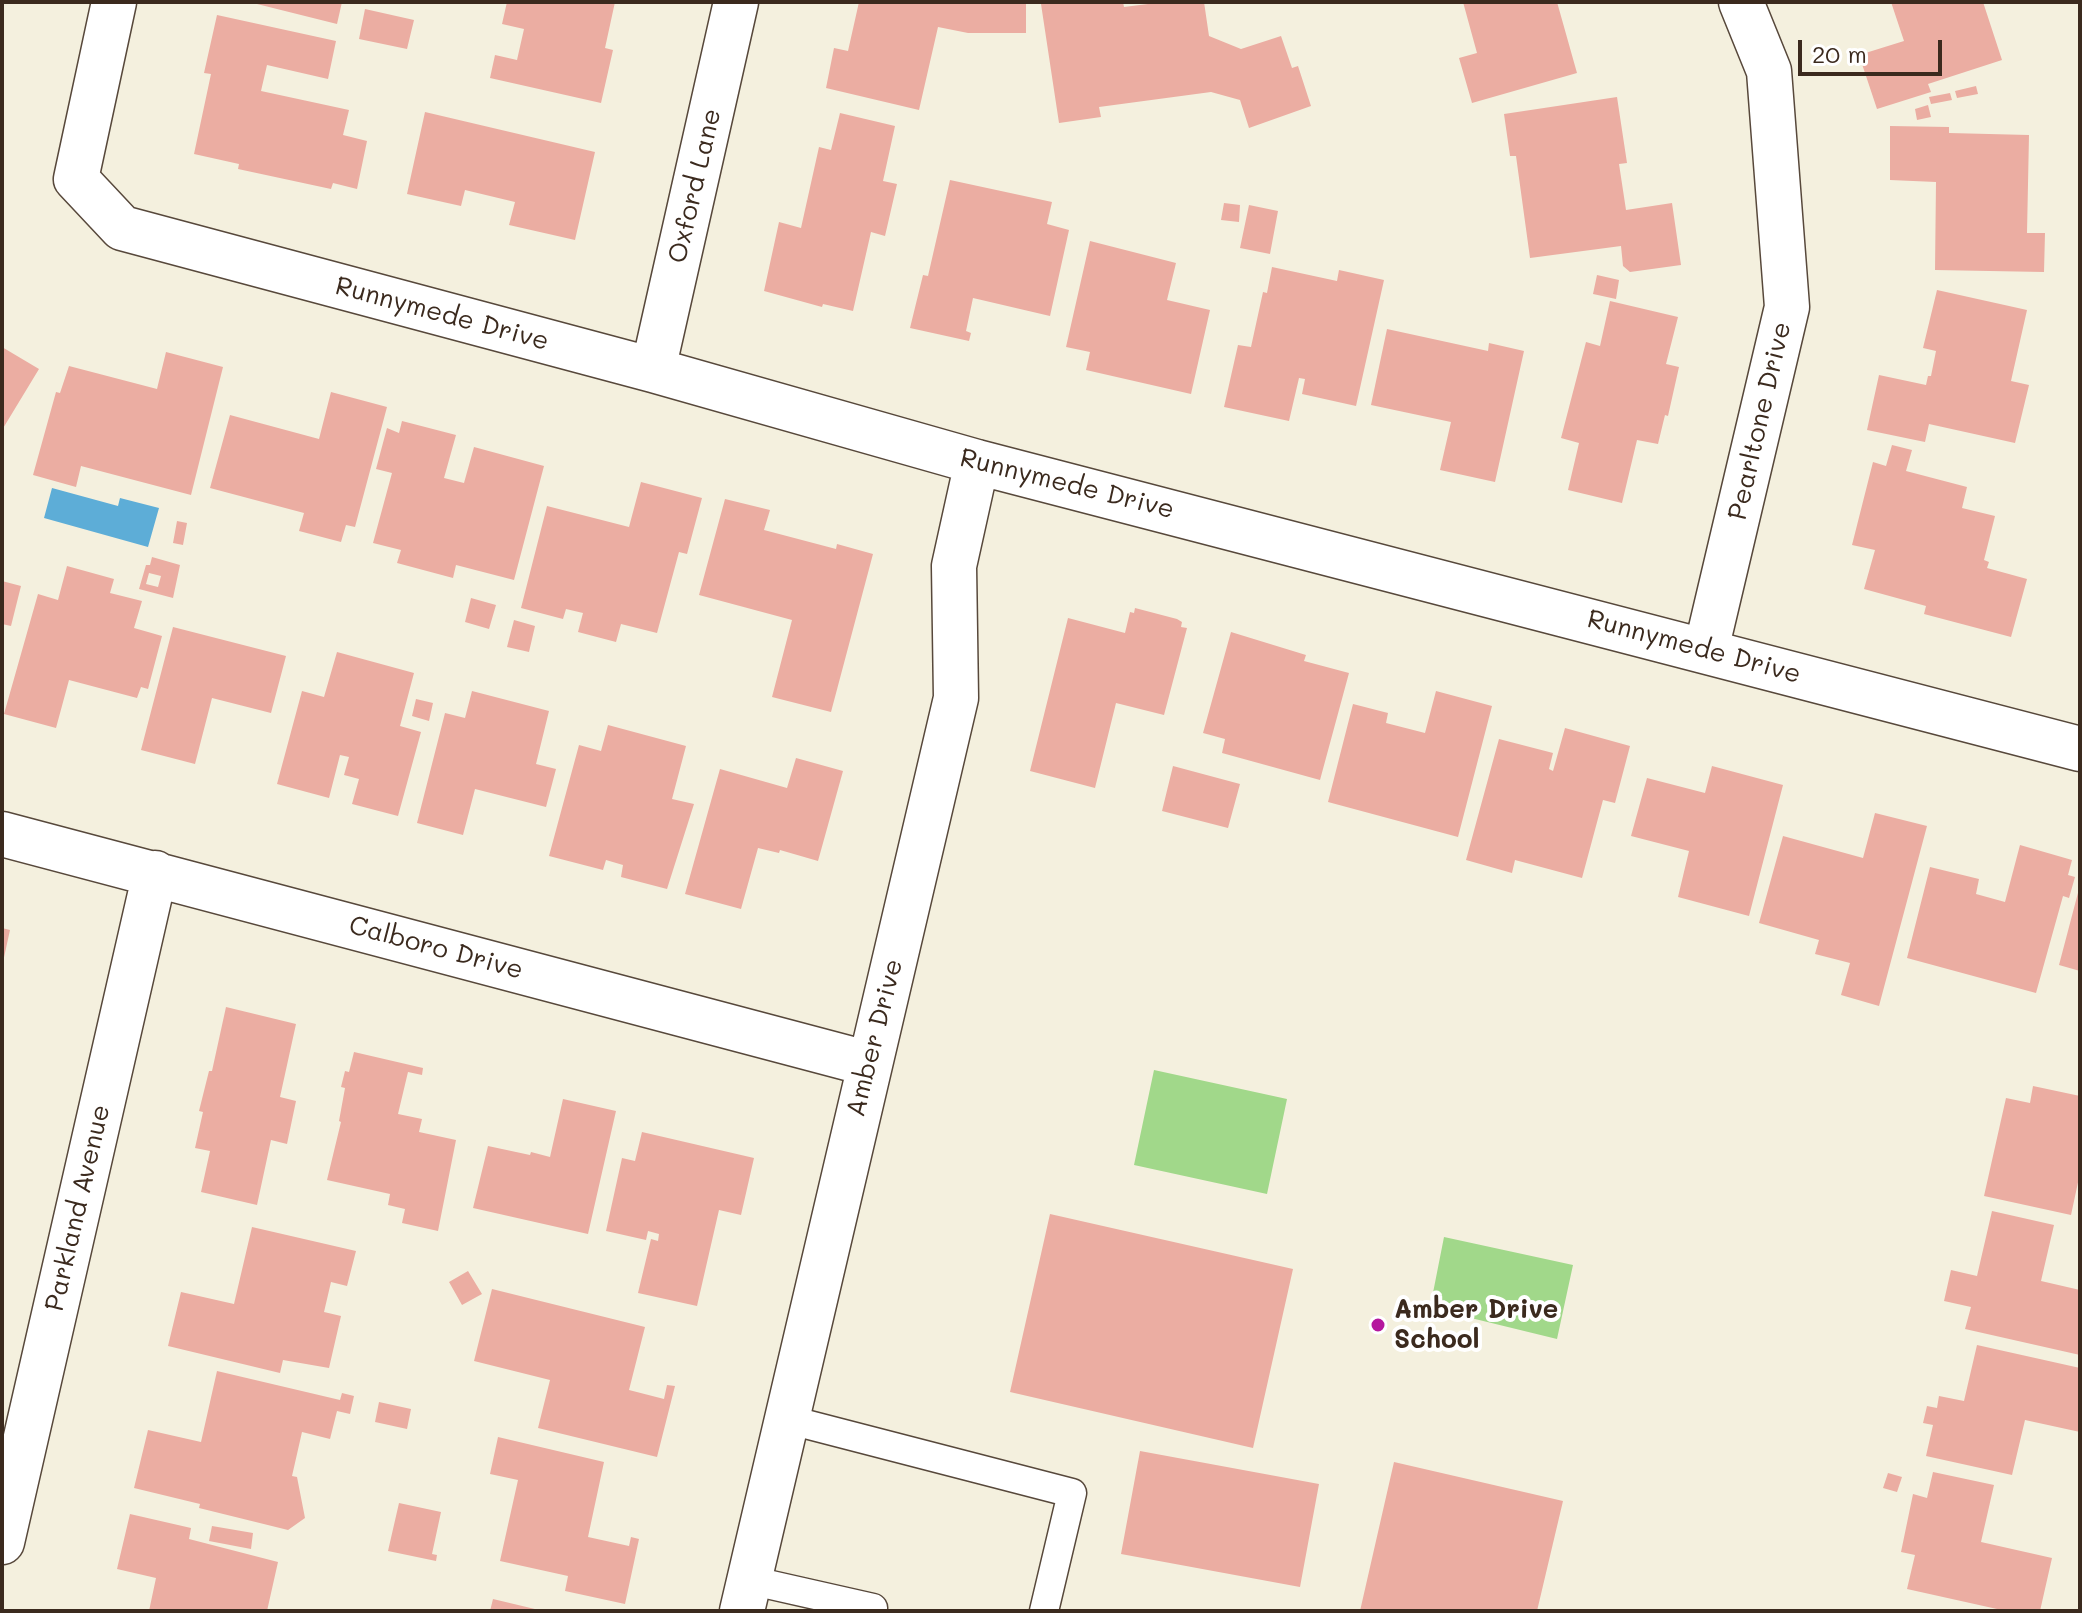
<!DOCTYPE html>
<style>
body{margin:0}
#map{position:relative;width:2082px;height:1613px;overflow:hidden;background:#f4f0de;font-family:Mali,sans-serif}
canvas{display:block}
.frame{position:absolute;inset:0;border:4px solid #3b2a1e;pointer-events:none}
.scale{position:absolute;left:1798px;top:40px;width:144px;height:36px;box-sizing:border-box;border:4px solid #3b2a1e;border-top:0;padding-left:10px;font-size:24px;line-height:28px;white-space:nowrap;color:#3b2a1e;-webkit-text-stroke:6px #fff;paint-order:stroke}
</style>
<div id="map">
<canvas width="2082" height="1613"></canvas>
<div class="frame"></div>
<div class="scale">20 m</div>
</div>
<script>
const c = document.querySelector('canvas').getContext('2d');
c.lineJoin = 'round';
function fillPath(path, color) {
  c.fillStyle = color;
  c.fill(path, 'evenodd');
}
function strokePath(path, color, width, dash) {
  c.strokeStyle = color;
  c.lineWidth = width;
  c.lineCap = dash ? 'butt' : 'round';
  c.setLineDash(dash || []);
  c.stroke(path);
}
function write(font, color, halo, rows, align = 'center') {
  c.font = font + ' Mali,sans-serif';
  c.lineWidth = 8;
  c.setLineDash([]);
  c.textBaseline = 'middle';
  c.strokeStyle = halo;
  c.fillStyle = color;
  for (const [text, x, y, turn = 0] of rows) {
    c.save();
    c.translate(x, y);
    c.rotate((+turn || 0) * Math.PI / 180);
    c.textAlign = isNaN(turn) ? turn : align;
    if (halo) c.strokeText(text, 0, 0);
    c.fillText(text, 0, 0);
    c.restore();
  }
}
fillPath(new Path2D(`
 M 1154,1070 L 1287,1099 L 1267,1194 L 1134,1165 Z
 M 1444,1237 L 1573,1265 L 1557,1339 L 1430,1308 Z`), '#a1d88a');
fillPath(new Path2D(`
 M 52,488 L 118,506 L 120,498 L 159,508 L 148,547 L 44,518 Z`), '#5dadd7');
fillPath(new Path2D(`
 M 249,2 L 342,2 L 337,24 Z
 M 507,2 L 615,2 L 605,48 L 613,50 L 601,103 L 490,78 L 495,55 L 517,60 L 524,29 L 502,24 Z
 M 859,2 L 1026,2 L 1026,33 L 968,33 L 938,27 L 919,110 L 826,88 L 834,48 L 848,51 Z
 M 1056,2 L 1123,2 L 1124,7 L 1164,2 L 1204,2 L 1209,36 L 1241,49 L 1281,36 L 1292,68 L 1298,66 L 1311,106 L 1249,128 L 1240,100 L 1211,92 L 1099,107 L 1101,117 L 1059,123 L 1041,4 Z
 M 1463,2 L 1557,2 L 1577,73 L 1472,103 L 1459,58 L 1477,53 Z
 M 1891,2 L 1983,2 L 2002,60 L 1928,84 L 1931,92 L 1877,109 L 1859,55 L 1904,41 Z
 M 365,9 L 414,20 L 407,49 L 359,39 Z
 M 217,15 L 336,41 L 328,79 L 267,65 L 261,91 L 349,110 L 343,135 L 367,141 L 357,189 L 333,183 L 331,189 L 238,169 L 239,164 L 194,154 L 211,74 L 204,73 Z
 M 1976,86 L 1978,94 L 1957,98 L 1955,91 Z
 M 1950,93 L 1952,100 L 1931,104 L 1929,97 Z
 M 1617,97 L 1627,163 L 1619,164 L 1626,210 L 1672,203 L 1681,265 L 1630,272 L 1623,266 L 1621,246 L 1530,258 L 1516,156 L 1510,156 L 1504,114 Z
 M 1928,105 L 1931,117 L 1917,120 L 1915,109 Z
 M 425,112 L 595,152 L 575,240 L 509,225 L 515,202 L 465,190 L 461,206 L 407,194 Z
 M 840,113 L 895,126 L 883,181 L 897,184 L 885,236 L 871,232 L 853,311 L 823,304 L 822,307 L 764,291 L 779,222 L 801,228 L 819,147 L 831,150 Z
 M 1890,126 L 1949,127 L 1949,133 L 2029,135 L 2027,233 L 2045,233 L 2044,272 L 1935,270 L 1936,182 L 1890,180 Z
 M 950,180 L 1052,202 L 1047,224 L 1069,230 L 1050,316 L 973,298 L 966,331 L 971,333 L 969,341 L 910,328 L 923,275 L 928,276 Z
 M 1224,203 L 1240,205 L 1239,222 L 1221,220 Z
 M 1249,205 L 1278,211 L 1270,254 L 1240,248 Z
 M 1090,241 L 1176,263 L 1167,300 L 1210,310 L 1191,394 L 1086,370 L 1090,352 L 1066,347 Z
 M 1272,267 L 1337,281 L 1339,270 L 1384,280 L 1356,406 L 1302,394 L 1305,379 L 1299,378 L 1289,421 L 1224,407 L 1238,345 L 1251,347 L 1263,292 L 1267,293 Z
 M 1597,275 L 1619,280 L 1616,299 L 1593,294 Z
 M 1937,290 L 2027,310 L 2011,381 L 2029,385 L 2015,443 L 1929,424 L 1925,442 L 1867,430 L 1879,375 L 1926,385 L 1928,376 L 1931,376 L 1936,351 L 1923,348 Z
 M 1610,301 L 1678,317 L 1666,364 L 1679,367 L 1668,416 L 1665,415 L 1658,444 L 1637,440 L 1622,503 L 1568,490 L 1579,443 L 1561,438 L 1586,342 L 1600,346 Z
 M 1387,329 L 1488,351 L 1489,343 L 1524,351 L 1495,482 L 1440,470 L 1451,422 L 1371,405 Z
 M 2,347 L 39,369 L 2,430 Z
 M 166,352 L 223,367 L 191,495 L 81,466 L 76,487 L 33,475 L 56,392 L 60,393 L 69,366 L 157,389 Z
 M 331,392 L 387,407 L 355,527 L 346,525 L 341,542 L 299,531 L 304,513 L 210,488 L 230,415 L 319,439 Z
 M 402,421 L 456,435 L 444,478 L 464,483 L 474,447 L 544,466 L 514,580 L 456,565 L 453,578 L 397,563 L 401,550 L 373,543 L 392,473 L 376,469 L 387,428 L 399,433 Z
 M 1892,445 L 1912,450 L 1906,471 L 1967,487 L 1962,508 L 1995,516 L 1984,560 L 1989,562 L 1987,568 L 2027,579 L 2011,637 L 1924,614 L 1926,606 L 1864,589 L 1875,550 L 1852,545 L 1873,462 L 1886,466 Z
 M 641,482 L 702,498 L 687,554 L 679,552 L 657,633 L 621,624 L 616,642 L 578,632 L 583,613 L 566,609 L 563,619 L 521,608 L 547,506 L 629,527 Z
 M 725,499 L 770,510 L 764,530 L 836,549 L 837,544 L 873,554 L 831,712 L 772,697 L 792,620 L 699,595 Z
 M 177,521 L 187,523 L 183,545 L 173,543 Z
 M 152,557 L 180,565 L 173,598 L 139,589 L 146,565 L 150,565 ZM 149,573 L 161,576 L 158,587 L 146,584 Z
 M 67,566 L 114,579 L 110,593 L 142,601 L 134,628 L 162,636 L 148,689 L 141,687 L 137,698 L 69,680 L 56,728 L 4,714 L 38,594 L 58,600 Z
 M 2,581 L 21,586 L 11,626 L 2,624 Z
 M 471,598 L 496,605 L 489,629 L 465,622 Z
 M 1135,608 L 1177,619 L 1182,622 L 1181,627 L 1187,628 L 1164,715 L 1116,703 L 1095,788 L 1030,771 L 1068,618 L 1125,633 L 1130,612 L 1134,613 Z
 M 514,620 L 535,626 L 529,652 L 507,647 Z
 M 173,627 L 286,656 L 271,713 L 212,698 L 195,764 L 141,750 Z
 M 1231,632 L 1306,655 L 1304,661 L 1349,673 L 1320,780 L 1222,753 L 1225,739 L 1203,733 Z
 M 337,652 L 414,673 L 400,726 L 421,732 L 398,816 L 352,804 L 359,779 L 344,775 L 349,757 L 340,755 L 329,798 L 277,784 L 302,691 L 324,697 Z
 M 472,691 L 549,711 L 536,764 L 556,769 L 546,807 L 475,789 L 463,835 L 417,823 L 445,713 L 465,718 Z
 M 1436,691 L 1492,706 L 1458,837 L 1328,802 L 1353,704 L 1388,713 L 1386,723 L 1425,733 Z
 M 416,699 L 433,703 L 429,721 L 412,716 Z
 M 608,725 L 686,746 L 672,799 L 694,804 L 667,889 L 621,877 L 623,865 L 606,860 L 603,870 L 549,856 L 579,745 L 601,751 Z
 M 1565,728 L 1630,746 L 1615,803 L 1603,800 L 1582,878 L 1515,860 L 1512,873 L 1466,860 L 1499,739 L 1553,753 L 1549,769 L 1553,771 Z
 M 796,758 L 843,771 L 818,861 L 780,850 L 779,853 L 758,848 L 741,909 L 685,894 L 720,769 L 787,788 Z
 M 1173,766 L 1240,784 L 1228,828 L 1162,811 Z
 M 1712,766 L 1783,785 L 1749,916 L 1678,897 L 1689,851 L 1631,836 L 1647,778 L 1705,793 Z
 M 1875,813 L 1927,826 L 1879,1006 L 1841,995 L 1850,963 L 1815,954 L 1819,940 L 1759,923 L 1783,836 L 1863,858 Z
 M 2020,845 L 2072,860 L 2068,875 L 2075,877 L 2069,898 L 2063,896 L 2036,993 L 1907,958 L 1930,867 L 1979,879 L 1976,894 L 2005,902 Z
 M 2079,889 L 2080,889 L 2080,971 L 2059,965 Z
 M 2,928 L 10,930 L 3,962 L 2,962 Z
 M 226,1007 L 296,1024 L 280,1097 L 296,1101 L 287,1144 L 271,1140 L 257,1205 L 201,1192 L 210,1151 L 195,1148 L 203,1112 L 199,1111 L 209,1071 L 212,1071 Z
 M 354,1052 L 423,1068 L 422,1075 L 408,1072 L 398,1114 L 422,1119 L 419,1132 L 456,1140 L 438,1231 L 402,1223 L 405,1209 L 388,1205 L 390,1194 L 327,1180 L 341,1122 L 339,1121 L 345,1088 L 341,1087 L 345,1071 L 349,1072 Z
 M 2033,1086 L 2080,1096 L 2080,1173 L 2071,1215 L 1984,1196 L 2006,1098 L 2030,1103 Z
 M 563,1099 L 616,1111 L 588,1234 L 473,1208 L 488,1146 L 530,1155 L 531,1152 L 550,1157 Z
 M 642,1132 L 754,1158 L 741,1215 L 719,1210 L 697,1306 L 638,1293 L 651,1239 L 658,1241 L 659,1234 L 648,1231 L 646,1240 L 606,1231 L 622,1158 L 635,1161 Z
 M 1992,1211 L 2054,1225 L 2041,1281 L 2080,1290 L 2080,1355 L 1965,1329 L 1971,1307 L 1944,1301 L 1951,1270 L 1977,1276 Z
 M 1050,1214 L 1293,1269 L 1253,1448 L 1010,1392 Z
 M 252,1227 L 356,1251 L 347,1286 L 331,1282 L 324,1312 L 341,1316 L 329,1368 L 283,1360 L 280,1373 L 168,1346 L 181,1292 L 234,1304 Z
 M 468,1271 L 482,1294 L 462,1305 L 449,1282 Z
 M 492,1289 L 645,1327 L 629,1390 L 664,1399 L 667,1385 L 675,1386 L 657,1457 L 538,1428 L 550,1380 L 474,1361 Z
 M 1977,1345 L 2080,1368 L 2080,1432 L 2025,1420 L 2012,1475 L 1926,1456 L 1933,1425 L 1923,1423 L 1927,1406 L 1937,1408 L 1939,1396 L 1964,1401 Z
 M 217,1371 L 340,1400 L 342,1393 L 354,1396 L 350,1414 L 337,1411 L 330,1439 L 302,1432 L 292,1476 L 297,1477 L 305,1518 L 288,1530 L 199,1508 L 200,1504 L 134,1488 L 148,1430 L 201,1442 Z
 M 379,1402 L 411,1409 L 407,1429 L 375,1422 Z
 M 498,1437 L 604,1462 L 588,1537 L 629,1546 L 631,1537 L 639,1539 L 625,1604 L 565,1591 L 568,1576 L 500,1561 L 518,1480 L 490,1474 Z
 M 1140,1451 L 1319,1484 L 1300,1587 L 1121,1554 Z
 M 1394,1462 L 1563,1501 L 1537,1611 L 1360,1611 Z
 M 1933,1472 L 1994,1485 L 1981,1542 L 2052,1558 L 2040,1611 L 2006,1611 L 1907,1589 L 1915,1555 L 1901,1552 L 1913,1494 L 1927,1498 Z
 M 1888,1473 L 1902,1477 L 1897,1492 L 1883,1488 Z
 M 399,1503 L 441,1512 L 432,1554 L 437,1555 L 436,1561 L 388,1551 Z
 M 130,1514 L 191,1528 L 189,1539 L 278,1562 L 267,1611 L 149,1611 L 156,1578 L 117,1569 Z
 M 212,1526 L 253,1533 L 251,1549 L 209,1541 Z
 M 493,1599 L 539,1610 L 539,1611 L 490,1611 Z`), '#ebada2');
const lane = new Path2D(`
 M 786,1419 L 1072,1493 L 1044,1611
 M 749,1580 L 873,1608 L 872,1611`);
const street = new Path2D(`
 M 114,2 L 76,179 L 122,228 L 653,370 L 977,462 L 2080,749
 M 653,370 L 736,2
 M 1706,650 L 1787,307 L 1769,71 L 1741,2
 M 2,834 L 870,1064
 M 2,1542 L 155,873
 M 742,1611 L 956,698 L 954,566 L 977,462`);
strokePath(lane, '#57483b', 31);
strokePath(street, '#57483b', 47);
strokePath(lane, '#fff', 28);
strokePath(street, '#fff', 44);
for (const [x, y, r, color] of [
 [1378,1325,8,"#b5179e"]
]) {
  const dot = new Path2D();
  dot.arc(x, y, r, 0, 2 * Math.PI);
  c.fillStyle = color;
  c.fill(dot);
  strokePath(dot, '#fff', 3);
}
write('26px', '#3b2a1e', '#fff', [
 ["Oxford Lane",695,186,-77],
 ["Runnymede Drive",442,314,15],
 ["Pearltone Drive",1760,421,-77],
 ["Runnymede Drive",1067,484,14],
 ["Runnymede Drive",1694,647,15],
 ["Calboro Drive",436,948,15],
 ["Amber Drive",875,1038,-76],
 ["Parkland Avenue",78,1208,-77]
]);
write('bold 26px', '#3b2a1e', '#fff', [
 ["Amber Drive",1394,1310],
 ["School",1394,1340]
], 'left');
</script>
